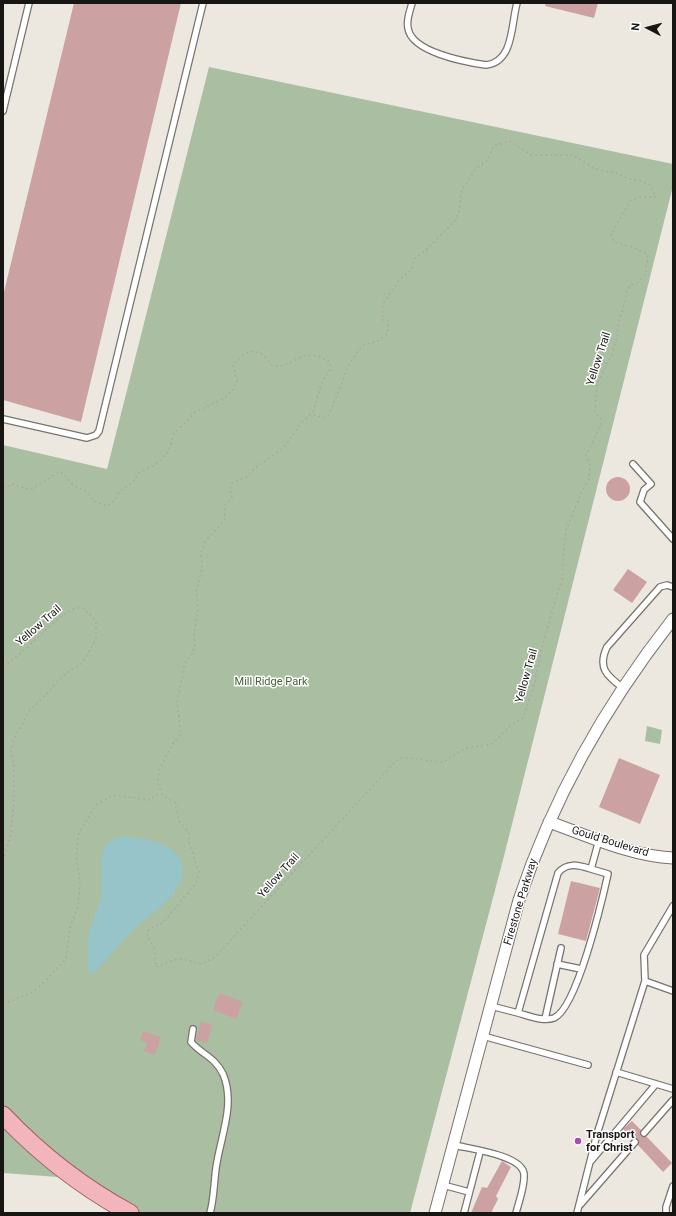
<!DOCTYPE html>
<style>
body{margin:0}
#map{position:relative;width:676px;height:1216px;overflow:hidden;background:#ece8e0;font-family:Roboto,sans-serif}
canvas{display:block}
.frame{position:absolute;inset:0;border:4px solid #171613;pointer-events:none}
.north{position:absolute;left:628px;top:8px;width:40px;height:40px;-webkit-text-stroke:3px #fff;paint-order:stroke;rotate:276deg;font-size:11px;font-weight:700;line-height:16px;text-align:center;color:#171613}
.north::after{content:'';display:block;margin:auto;width:14px;height:18px;background:#171613;clip-path:polygon(50% 0,100% 100%,50% 72%,0 100%)}
</style>
<div id="map">
<canvas width="676" height="1216"></canvas>
<div class="frame"></div>
<div class="north">N</div>
</div>
<script>
const c = document.querySelector('canvas').getContext('2d');
c.lineJoin = 'round';
function fillPath(path, color) {
  c.fillStyle = color;
  c.fill(path, 'evenodd');
}
function strokePath(path, color, width, dash) {
  c.strokeStyle = color;
  c.lineWidth = width;
  c.lineCap = dash ? 'butt' : 'round';
  c.setLineDash(dash || []);
  c.stroke(path);
}
function write(font, color, halo, rows, align = 'center') {
  c.font = font + ' Roboto,sans-serif';
  c.lineWidth = 3;
  c.setLineDash([]);
  c.textBaseline = 'middle';
  c.strokeStyle = halo;
  c.fillStyle = color;
  for (const [text, x, y, turn = 0] of rows) {
    c.save();
    c.translate(x, y);
    c.rotate((+turn || 0) * Math.PI / 180);
    c.textAlign = isNaN(turn) ? turn : align;
    if (halo) c.strokeText(text, 0, 0);
    c.fillText(text, 0, 0);
    c.restore();
  }
}
fillPath(new Path2D(`
 M 209,67 L 673,164 L 673,186 L 504,856 L 410,1213 L 142,1213 L 127,1206 L 85,1179 L 3,1173 L 3,445 L 107,469 Z
 M 647,726 L 662,730 L 660,744 L 645,741 Z`), '#aabea2');
fillPath(new Path2D(`
 M 128,837 C 160,839 201,854 174,893 C 164,906 147,917 135,928 C 120,942 109,960 93,973 L 88,972 L 88,937 L 101,897 L 101,859 L 105,846 L 115,838 Z`), '#97c4c9');
fillPath(new Path2D(`
 M 74,3 L 181,3 L 81,422 L 3,400 L 3,296 Z
 M 546,3 L 598,3 L 594,18 L 545,6 Z
 M606 489a12 12 0 1 1 24 0a12 12 0 1 1-24 0Z
 M 628,569 L 647,582 L 632,603 L 613,590 Z
 M 619,758 L 660,775 L 640,824 L 599,807 Z
 M 571,881 L 600,888 L 586,941 L 558,934 Z
 M 219,993 L 243,1002 L 236,1019 L 213,1010 Z
 M 201,1022 L 212,1025 L 207,1043 L 196,1040 Z
 M 143,1031 L 161,1037 L 155,1055 L 144,1051 L 147,1043 L 140,1040 Z
 M 632,1121 L 641,1130 L 641,1136 L 646,1136 L 672,1163 L 663,1172 L 638,1145 L 638,1139 L 632,1139 L 623,1129 Z
 M 502,1161 L 511,1167 L 496,1196 L 498,1199 L 491,1213 L 471,1213 L 482,1187 L 487,1188 Z`), '#cba2a1');
const lane = new Path2D(`
 M 412,3 C 410,11 406,20 408,28 C 411,52 465,62 486,65 C 514,62 511,24 517,3
 M 3,111 L 29,3
 M 3,419 L 87,438 L 96,435 L 99,431 L 203,3
 M 633,464 L 651,484 L 644,490 L 640,502 L 673,539
 M 623,688 C 607,676 597,668 607,647 L 660,587 L 667,585 L 673,587
 M 557,964 L 581,969
 M 645,981 L 673,991
 M 491,1006 L 518,1013 L 558,873 C 567,862 578,865 591,869 L 599,840
 M 518,1013 C 529,1016 543,1022 554,1018 C 577,1008 602,901 608,874 L 591,869
 M 545,1019 L 561,948
 M 193,1029 L 191,1042 C 201,1054 215,1057 223,1074 C 236,1104 220,1138 216,1168 C 214,1182 214,1199 210,1213
 M 483,1036 L 588,1065
 M 616,1072 L 673,1089
 M 644,1133 L 673,1100
 M 454,1145 C 470,1149 522,1155 524,1174 C 525,1186 519,1201 516,1213
 M 591,1161 L 656,1084
 M 443,1185 L 469,1192
 M 580,1205 L 635,1142
 M 464,1213 L 480,1152
 M 577,1213 L 597,1134 L 645,981 L 644,955 L 673,906
 M 666,1213 L 666,1207 L 673,1186`);
const street = new Path2D(`
 M 549,822 C 589,836 630,856 673,858
 M 435,1213 L 519,900 C 553,798 607,703 673,619`);
const primary = new Path2D(`
 M 3,1115 C 40,1154 82,1187 130,1213`);
strokePath(lane, '#78746d', 8);
strokePath(street, '#78746d', 13);
strokePath(primary, '#9e5e62', 19);
strokePath(new Path2D(`
 M 3,488 L 13,484 L 30,490 L 59,472 L 64,474 L 72,484 L 87,492 L 94,501 L 107,506 L 115,500 L 119,492 L 133,482 L 138,473 L 155,465 L 161,460 L 168,452 L 174,434 L 195,412 L 223,399 L 233,390 L 237,381 L 233,365 C 241,355 252,346 264,356 C 268,359 269,364 273,366 C 297,368 300,344 330,362 L 330,370 L 322,382 L 313,412 L 301,423 L 289,441 L 280,451 L 255,468 L 248,476 L 232,483 L 230,490 L 232,497 L 225,505 L 225,519 L 205,542 L 201,553 L 202,569 L 196,592 L 198,609 L 194,635 L 195,646 L 191,656 L 185,663 L 177,703 L 181,734 L 172,745 L 159,770 L 158,783 L 162,794
 M 3,666 C 24,657 64,603 83,608 L 96,621 L 96,638 L 86,657 L 80,665 L 70,670 L 58,681 L 43,698 L 30,710 L 14,739 L 11,751 L 14,766 L 14,798 L 11,833 L 3,862
 M 3,1004 L 29,994 L 38,988 L 64,961 L 66,957 L 70,928 L 78,907 L 80,881 L 76,855 L 79,833 L 96,805 L 113,795 L 150,800 L 156,795 L 162,794 L 175,803 L 179,821 L 189,833 L 189,842 L 199,872 L 196,883 L 167,918 L 163,923 L 149,929 L 147,934 L 154,948 L 156,967 L 176,959 L 182,959 L 201,964 L 214,958 L 396,761 L 401,758 L 406,758 L 421,759 L 429,761 L 443,762 L 466,748 L 492,744 L 511,725 L 523,718 L 534,686 L 540,655 L 558,590 L 562,582 L 564,547 L 566,530 L 582,491 L 589,479 L 590,465 L 586,455 L 601,425 L 601,420 L 595,411 L 597,384 L 613,352 L 617,337 L 618,324 L 626,299 L 626,292 L 631,285 L 637,283 L 646,274 C 645,267 649,261 647,254 L 633,247 L 614,242 L 611,235 L 630,201 L 640,197 L 656,197 L 650,185 L 642,181 L 629,179 L 616,173 L 595,169 L 573,155 L 531,155 L 510,141 L 493,146 L 488,160 L 475,170 L 462,190 L 459,211 L 454,222 L 426,250 L 414,259 L 412,269 L 399,280 L 387,298 L 383,303 L 382,320 L 388,320 L 388,333 L 378,341 L 364,345 L 357,352 L 345,372 L 343,381 L 328,416 L 323,418 L 312,414`), '#aba8a2', 1.5, [2, 3]);
strokePath(lane, '#fff', 5.5);
strokePath(street, '#fff', 11);
strokePath(primary, '#f1b5bb', 17);
for (const [x, y, r, color] of [
 [578,1141,4,"#ac4ab1"]
]) {
  const dot = new Path2D();
  dot.arc(x, y, r, 0, 2 * Math.PI);
  c.fillStyle = color;
  c.fill(dot);
  strokePath(dot, '#fff', 1.5);
}
write('11px', '#171613', '#fff', [
 ["Yellow Trail",599,359,-72],
 ["Yellow Trail",39,626,-41],
 ["Yellow Trail",527,676,-74],
 ["Gould Boulevard",610,842,17],
 ["Yellow Trail",279,876,-48],
 ["Firestone Parkway",521,902,-73]
]);
write('11px', '#426235', '#fff', [
 ["Mill Ridge Park",271,682]
]);
write('bold 11px', '#171613', '#fff', [
 ["Transport",586,1135],
 ["for Christ",586,1148]
], 'left');
</script>
